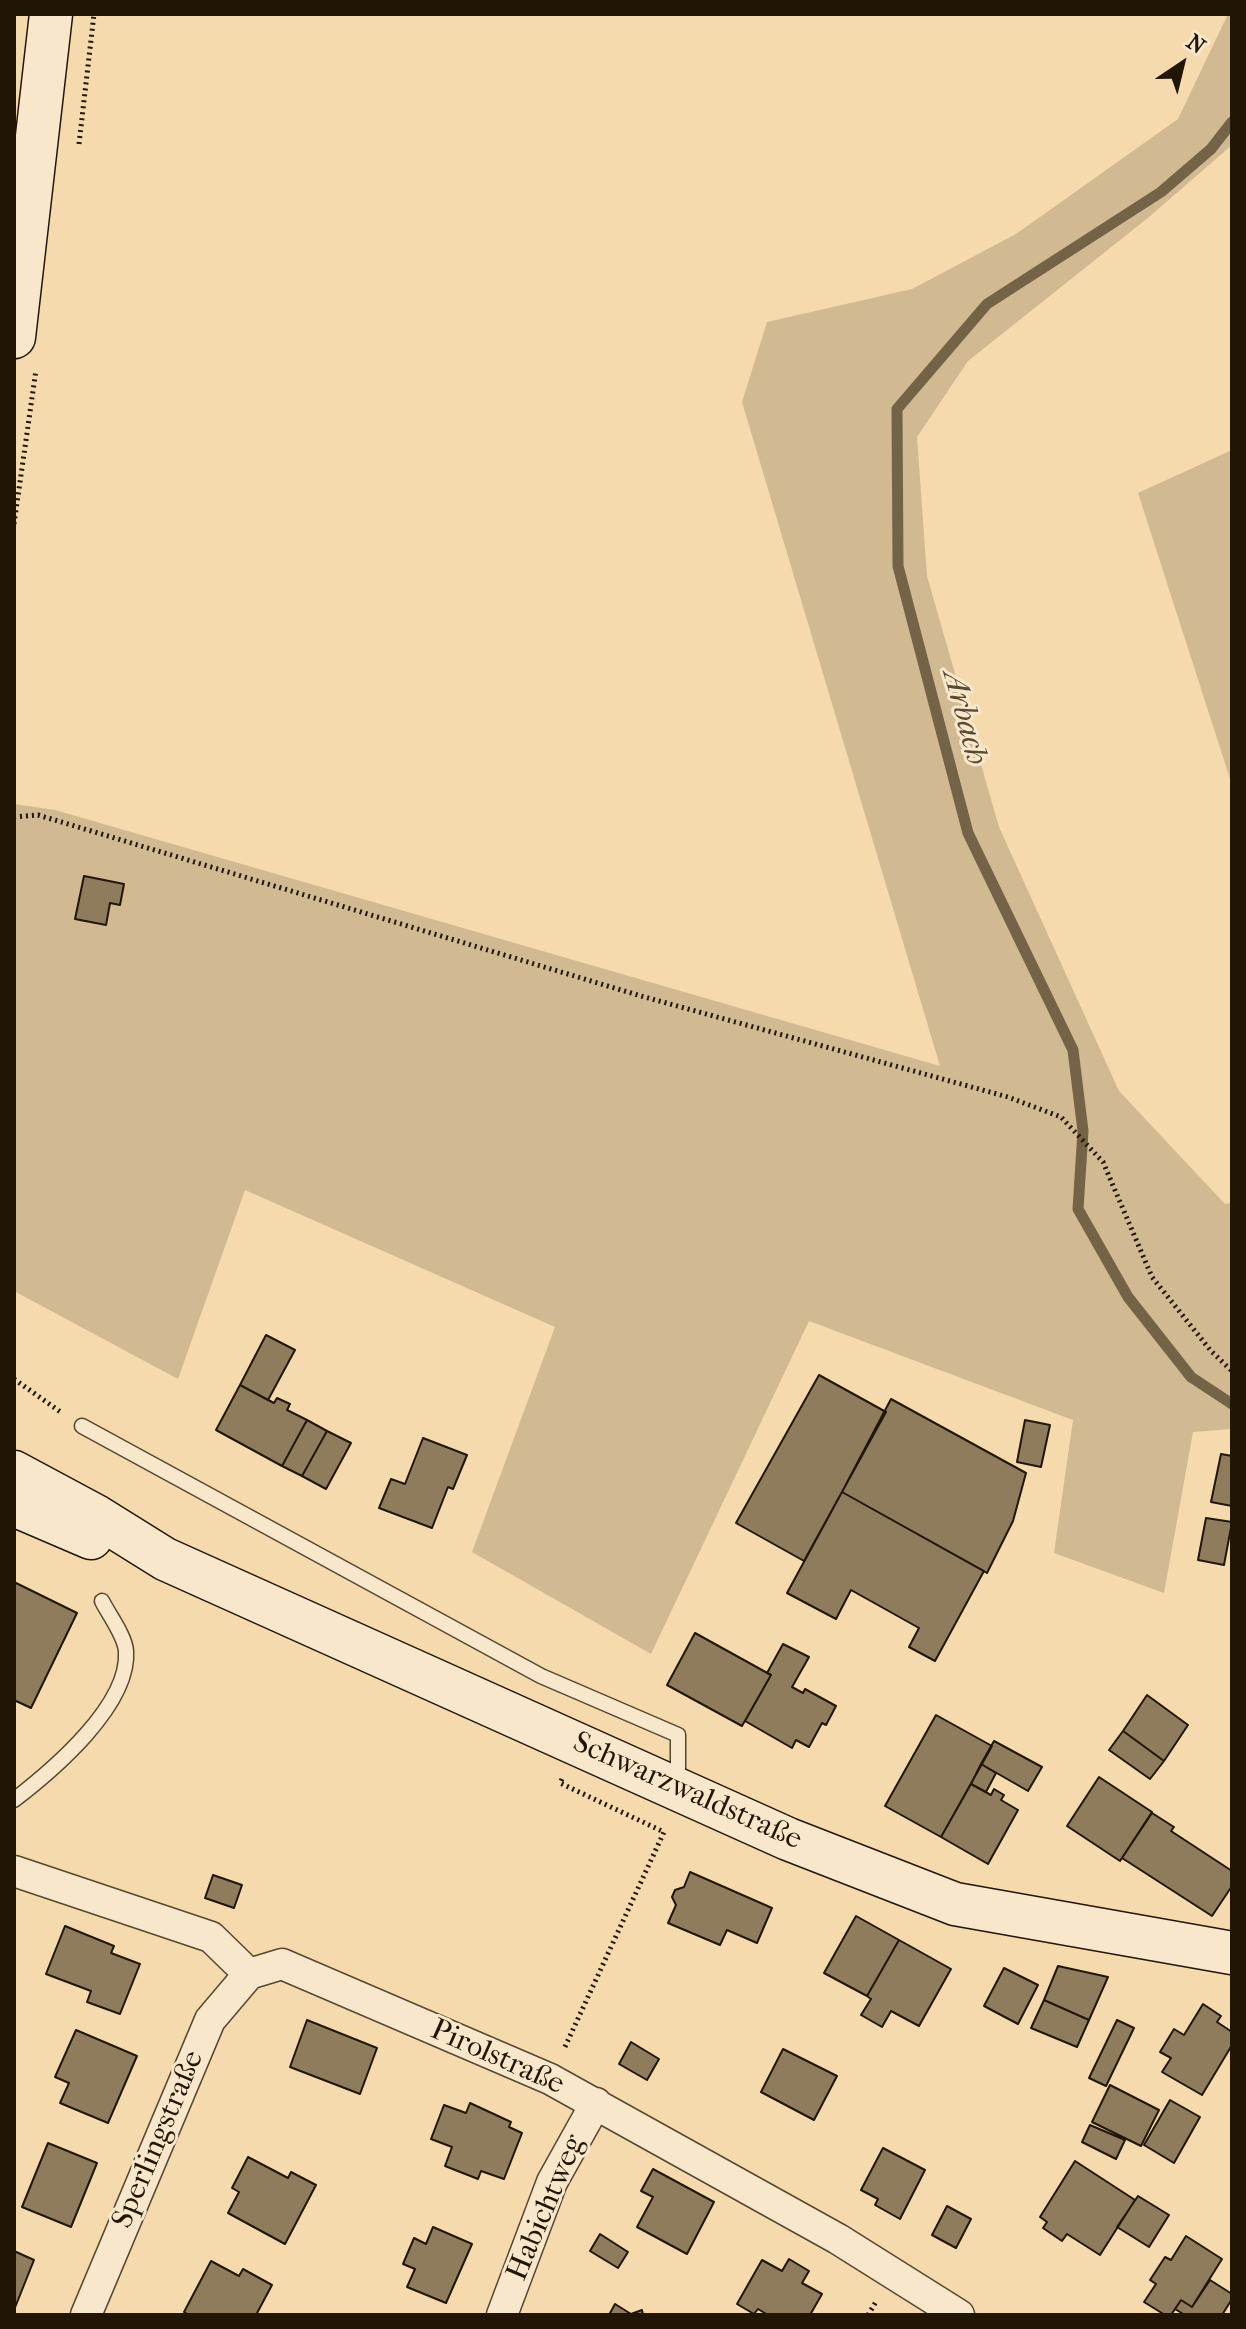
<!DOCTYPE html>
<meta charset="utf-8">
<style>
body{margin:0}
#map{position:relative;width:1246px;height:2329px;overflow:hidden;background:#f5daad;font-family:"IM FELL French Canon",serif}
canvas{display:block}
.frame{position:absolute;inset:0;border:16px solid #211606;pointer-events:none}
.north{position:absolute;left:1142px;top:24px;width:80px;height:80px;-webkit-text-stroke:6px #f8e7ca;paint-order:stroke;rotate:35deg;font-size:22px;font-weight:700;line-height:32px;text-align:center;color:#211606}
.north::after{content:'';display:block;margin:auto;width:28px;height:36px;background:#211606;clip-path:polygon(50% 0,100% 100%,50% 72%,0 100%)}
</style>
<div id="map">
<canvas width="1246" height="2329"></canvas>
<div class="frame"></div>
<div class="north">N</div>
</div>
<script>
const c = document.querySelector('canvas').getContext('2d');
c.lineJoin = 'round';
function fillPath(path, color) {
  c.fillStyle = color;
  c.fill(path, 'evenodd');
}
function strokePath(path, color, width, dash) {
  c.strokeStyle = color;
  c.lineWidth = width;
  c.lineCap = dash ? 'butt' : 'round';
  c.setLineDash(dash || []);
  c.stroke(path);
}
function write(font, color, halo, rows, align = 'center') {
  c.font = font + ' "IM FELL French Canon",serif';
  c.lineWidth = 6;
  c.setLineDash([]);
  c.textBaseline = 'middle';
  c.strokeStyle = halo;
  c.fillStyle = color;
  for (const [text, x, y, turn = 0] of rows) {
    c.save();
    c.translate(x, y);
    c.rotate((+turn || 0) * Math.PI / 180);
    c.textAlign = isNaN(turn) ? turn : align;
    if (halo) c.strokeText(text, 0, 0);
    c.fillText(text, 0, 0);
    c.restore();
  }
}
fillPath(new Path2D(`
 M 1228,14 L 1232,14 L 1232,145 L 1149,217 L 968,361 L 917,437 L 927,576 L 999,827 L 1119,1091 L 1225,1204 L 1232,1203 L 1232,1429 L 1193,1432 L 1164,1593 L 1054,1553 L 1073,1420 L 809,1321 L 651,1654 L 472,1552 L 555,1327 L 245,1190 L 178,1379 L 14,1291 L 14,804 L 55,810 L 940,1066 L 742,402 L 767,322 L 912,289 L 1016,234 L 1178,119 Z
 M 1232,450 L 1232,785 L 1138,493 Z`), '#d1b991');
strokePath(new Path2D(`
 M 1232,122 L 1211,149 L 1161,192 L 987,304 L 897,409 L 898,566 L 968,833 L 1073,1050 L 1083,1131 L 1078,1209 L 1128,1297 L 1191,1377 L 1232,1404`), '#756348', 11);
const building = new Path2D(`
 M 84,876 L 124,884 L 120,905 L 110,903 L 106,925 L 75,919 Z
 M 266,1335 L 295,1350 L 268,1400 L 240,1385 Z
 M 819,1375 L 886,1412 L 804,1561 L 736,1523 Z
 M 240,1385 L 274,1403 L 277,1398 L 290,1404 L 287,1410 L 307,1420 L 282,1466 L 216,1430 Z
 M 891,1399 L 1026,1473 L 1013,1521 L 987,1573 L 842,1492 Z
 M 307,1420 L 327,1431 L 302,1476 L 282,1466 Z
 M 1025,1420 L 1050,1425 L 1041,1467 L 1017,1462 Z
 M 327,1431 L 351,1443 L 326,1489 L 302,1476 Z
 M 423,1438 L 467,1455 L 453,1489 L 448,1487 L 432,1528 L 379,1508 L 391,1479 L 405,1484 Z
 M 1221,1454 L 1232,1456 L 1232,1506 L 1211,1502 Z
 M 842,1492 L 984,1571 L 935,1661 L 909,1647 L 919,1628 L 851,1590 L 836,1619 L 787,1593 Z
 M 1206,1518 L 1232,1522 L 1224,1565 L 1198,1560 Z
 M 14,1582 L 77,1613 L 31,1708 L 14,1700 Z
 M 695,1633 L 771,1675 L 742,1726 L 667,1685 Z
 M 783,1644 L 809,1657 L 792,1687 L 803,1693 L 805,1689 L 836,1706 L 826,1725 L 822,1723 L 809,1747 L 796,1740 L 792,1748 L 745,1721 L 771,1675 L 767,1673 Z
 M 1147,1695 L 1188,1725 L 1164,1761 L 1123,1731 Z
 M 936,1715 L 992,1746 L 941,1837 L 885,1806 Z
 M 1123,1731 L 1164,1761 L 1150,1779 L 1109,1750 Z
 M 994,1741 L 1042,1767 L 1028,1791 L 981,1764 Z
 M 981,1764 L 996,1773 L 986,1792 L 971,1784 Z
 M 1099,1777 L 1152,1812 L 1120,1861 L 1067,1826 Z
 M 971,1784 L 991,1795 L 994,1789 L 1004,1795 L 1001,1800 L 1018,1810 L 988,1864 L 941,1837 Z
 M 1152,1813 L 1174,1827 L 1171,1831 L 1232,1871 L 1232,1886 L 1212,1916 L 1122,1858 Z
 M 690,1872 L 772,1908 L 757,1943 L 727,1930 L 720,1945 L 668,1923 L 676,1905 L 672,1897 L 675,1890 L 684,1887 Z
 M 213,1875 L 242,1885 L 234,1908 L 205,1898 Z
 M 856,1916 L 899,1940 L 867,1996 L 824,1973 Z
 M 65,1926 L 114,1946 L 111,1953 L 140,1964 L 120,2014 L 87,2002 L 91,1991 L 46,1974 Z
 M 899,1940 L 951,1969 L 919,2026 L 891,2011 L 882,2027 L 861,2015 L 871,1999 L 867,1996 Z
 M 1058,1966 L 1108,1977 L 1089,2020 L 1044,2000 Z
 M 1004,1968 L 1038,1985 L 1018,2024 L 984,2006 Z
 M 1044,2000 L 1089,2020 L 1077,2047 L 1031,2028 Z
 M 1203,2004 L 1221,2016 L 1217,2022 L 1232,2032 L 1232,2045 L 1202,2095 L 1162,2072 L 1171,2058 L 1160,2052 L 1174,2029 L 1184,2035 Z
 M 307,2020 L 377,2048 L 360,2094 L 290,2067 Z
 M 1117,2020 L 1134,2028 L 1106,2086 L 1089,2078 Z
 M 76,2030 L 137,2056 L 108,2123 L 60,2103 L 69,2083 L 55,2077 Z
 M 631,2042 L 659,2059 L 647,2080 L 619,2064 Z
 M 783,2049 L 837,2076 L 814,2120 L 761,2092 Z
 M 1110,2085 L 1159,2110 L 1141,2146 L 1092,2122 Z
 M 1170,2100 L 1200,2117 L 1174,2163 L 1144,2145 Z
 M 470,2103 L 511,2122 L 509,2127 L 522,2133 L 504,2179 L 481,2171 L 478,2179 L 445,2166 L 452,2147 L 431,2139 L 444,2105 L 466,2113 Z
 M 1090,2125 L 1125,2140 L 1116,2159 L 1082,2142 Z
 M 48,2143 L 97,2163 L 71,2227 L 22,2207 Z
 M 883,2148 L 925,2170 L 900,2219 L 875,2205 L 878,2199 L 861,2190 Z
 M 248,2157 L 288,2178 L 291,2172 L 316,2185 L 285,2244 L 228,2213 L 239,2192 L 232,2188 Z
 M 1075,2161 L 1135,2200 L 1100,2255 L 1067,2234 L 1062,2241 L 1043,2228 L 1047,2222 L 1040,2217 Z
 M 653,2169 L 714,2202 L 687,2254 L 637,2227 L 653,2197 L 641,2191 Z
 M 1138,2196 L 1169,2215 L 1149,2247 L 1117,2227 Z
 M 947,2206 L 971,2219 L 956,2248 L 932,2235 Z
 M 433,2227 L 472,2244 L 446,2303 L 407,2287 L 415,2269 L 403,2264 L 414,2238 L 426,2244 Z
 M 600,2234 L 628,2252 L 618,2268 L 590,2251 Z
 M 1186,2236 L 1222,2259 L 1192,2307 L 1181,2300 L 1171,2315 L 1165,2315 L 1144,2302 L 1156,2284 L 1150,2280 L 1165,2257 L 1171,2260 Z
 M 14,2251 L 34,2260 L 14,2310 Z
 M 789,2259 L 809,2271 L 802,2283 L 822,2294 L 810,2315 L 768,2315 L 758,2309 L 754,2314 L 737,2304 L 762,2260 L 782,2271 Z
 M 211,2261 L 239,2276 L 243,2269 L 272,2285 L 256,2315 L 189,2315 L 184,2312 Z
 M 1210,2280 L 1232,2294 L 1232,2299 L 1222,2315 L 1185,2315 L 1175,2309 L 1181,2300 L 1192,2307 Z
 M 615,2304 L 631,2314 L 642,2310 L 643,2315 L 609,2315 Z`);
fillPath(building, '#8f7c5d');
strokePath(building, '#211606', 2);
const lane = new Path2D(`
 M 82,1426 L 541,1676 L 678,1735 L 678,1783
 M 14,1800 C 53,1770 130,1705 126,1651 C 125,1636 109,1615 102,1601`);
const street = new Path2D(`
 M 14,1871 L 211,1937 L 249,1974 L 282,1964 L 550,2079 L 838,2239 L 959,2315
 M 86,2315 L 210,2020 L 249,1974
 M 502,2315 L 552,2182 L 596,2103`);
const secondary = new Path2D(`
 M 14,337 L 51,14
 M 14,1472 L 96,1516 L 165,1559 L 788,1839 L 955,1904 L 1232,1953
 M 14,1505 L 91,1538`);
strokePath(lane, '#564730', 17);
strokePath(street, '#564730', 33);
strokePath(secondary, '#211606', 45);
strokePath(new Path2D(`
 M 79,144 L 94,14
 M 14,524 L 36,370
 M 14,817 L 38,815 L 641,996 L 1008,1097 L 1061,1117 L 1103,1162 L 1152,1277 L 1211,1351 L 1232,1371
 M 14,1379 L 62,1413
 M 562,1779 L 560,1783 L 664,1832 L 564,2049
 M 868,2315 L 877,2300`), '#211606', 5, [2, 4]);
strokePath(lane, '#f8e7ca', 14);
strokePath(street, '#f8e7ca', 30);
strokePath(secondary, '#f8e7ca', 42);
write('30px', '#211606', '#f8e7ca', [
 ["Schwarzwaldstraße",687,1792,24],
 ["Pirolstraße",497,2058,24],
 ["Sperlingstraße",159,2140,-67],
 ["Habichtweg",547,2208,-67]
]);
write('italic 32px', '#594a32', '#f8e7ca', [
 ["Arbach",964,718,75]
]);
</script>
